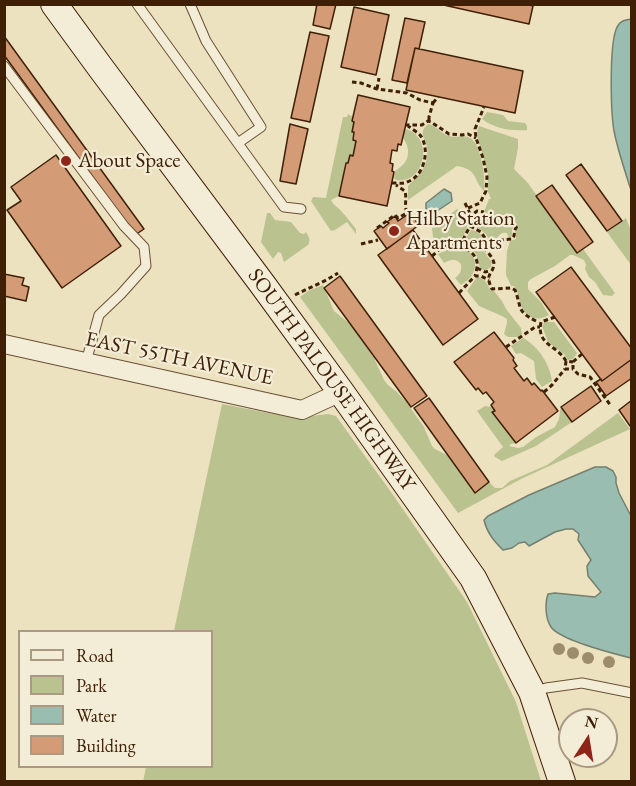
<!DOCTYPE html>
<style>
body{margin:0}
#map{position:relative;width:636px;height:786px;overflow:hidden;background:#ece2c0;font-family:"EB Garamond",serif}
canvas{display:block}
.frame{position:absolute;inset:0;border:6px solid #3f2007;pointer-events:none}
.legend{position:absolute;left:18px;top:630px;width:195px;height:138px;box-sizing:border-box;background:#f3ecd6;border:2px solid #ab9a83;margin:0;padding:8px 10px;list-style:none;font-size:18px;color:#3f2007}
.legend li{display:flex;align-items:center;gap:12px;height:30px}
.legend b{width:30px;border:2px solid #ab9a83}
.north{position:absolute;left:558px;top:708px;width:60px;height:60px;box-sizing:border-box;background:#f3ecd6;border:2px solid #ab9a83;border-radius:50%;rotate:12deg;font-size:16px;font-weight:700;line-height:24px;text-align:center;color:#3f2007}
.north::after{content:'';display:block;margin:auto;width:21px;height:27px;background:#8f2418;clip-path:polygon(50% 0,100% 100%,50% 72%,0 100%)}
</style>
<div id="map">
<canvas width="636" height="786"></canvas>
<div class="frame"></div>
<ul class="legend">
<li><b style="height:8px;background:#f3ecd6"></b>Road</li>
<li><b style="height:16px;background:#bac290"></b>Park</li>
<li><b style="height:16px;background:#99beb1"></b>Water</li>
<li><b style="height:16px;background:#d39c76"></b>Building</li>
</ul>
<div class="north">N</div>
</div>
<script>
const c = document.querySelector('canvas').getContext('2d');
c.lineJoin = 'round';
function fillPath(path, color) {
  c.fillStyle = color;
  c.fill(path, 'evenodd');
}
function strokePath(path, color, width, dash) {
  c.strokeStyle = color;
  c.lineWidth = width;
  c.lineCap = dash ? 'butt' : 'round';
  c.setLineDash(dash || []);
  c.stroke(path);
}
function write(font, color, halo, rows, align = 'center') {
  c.font = font + ' "EB Garamond",serif';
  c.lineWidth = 4.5;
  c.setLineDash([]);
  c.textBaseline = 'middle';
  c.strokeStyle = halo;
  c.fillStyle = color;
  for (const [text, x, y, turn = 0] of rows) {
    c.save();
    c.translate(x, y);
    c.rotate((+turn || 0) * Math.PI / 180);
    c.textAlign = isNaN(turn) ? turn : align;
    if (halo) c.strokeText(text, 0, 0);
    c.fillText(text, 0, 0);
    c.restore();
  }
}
fillPath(new Path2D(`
 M 487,112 L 503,115 L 508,121 L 525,123 L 527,126 L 527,130 C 511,131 495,129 482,119 Z
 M 348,114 L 353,117 L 352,121 L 354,122 L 352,132 L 354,132 L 353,140 L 356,141 L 353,156 L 350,156 L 348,163 L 345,163 L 339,196 L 331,200 C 334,206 338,207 342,212 C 347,217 351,223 356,229 L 356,234 L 347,222 L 335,230 L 331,231 L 311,201 L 313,197 L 326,198 L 343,117 L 347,117 Z
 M 428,124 C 436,125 440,133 449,136 C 455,138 462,135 468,137 C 481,140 486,179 484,191 C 472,179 479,170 457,166 L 408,200 L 408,186 C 413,180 421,174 424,167 C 427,161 428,153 427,147 C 425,137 418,133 428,124 Z
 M 479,126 L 518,139 L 518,148 L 514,169 L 528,183 L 577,253 L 583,249 L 615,293 L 612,296 L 603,295 L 595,282 L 589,277 L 585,269 L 586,265 L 584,260 L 573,255 L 570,255 L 555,266 L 531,279 L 528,282 L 528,289 L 541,302 L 549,315 C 538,322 525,318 521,305 C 518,298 519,293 514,286 L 511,286 L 506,275 L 506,269 L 507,251 L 510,241 L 516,239 L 515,231 L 518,227 L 516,225 L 512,229 L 512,236 L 509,238 L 507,233 C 502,232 500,234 497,238 L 488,238 L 486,234 L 473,224 L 474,215 L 477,222 L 480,222 L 489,199 L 491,199 L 488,192 L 488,174 L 478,139 L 477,132 Z
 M 405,129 C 435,136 425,185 396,180 L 394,178 L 395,171 C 409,163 412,151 403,138 Z
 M 457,209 L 462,212 L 467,211 C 470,222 466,240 453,244 C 449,245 443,245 438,245 L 433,237 L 432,228 Z
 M 267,213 L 270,213 L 275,220 L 291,222 L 300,233 L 304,234 L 306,232 C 309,237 311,240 308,245 L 284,262 L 281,253 L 278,252 L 273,259 L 261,242 Z
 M 626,218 L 631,231 L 631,265 L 607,232 Z
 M 471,230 C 490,234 479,244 486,254 C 487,257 490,259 492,262 L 491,267 L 485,271 L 480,268 L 476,254 L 465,244 L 465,240 Z
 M 451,248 C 456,248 461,248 466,250 C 475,254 478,267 472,275 C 470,279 465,282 461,285 L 455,278 C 460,274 462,271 461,264 C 455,258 451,259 444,263 L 438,254 Z
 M 477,277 C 485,278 487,283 490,290 L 494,291 L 502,301 L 506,309 L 521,328 L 522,334 L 518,337 L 508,337 L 504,334 L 507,323 L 507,319 L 502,316 L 479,306 L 467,291 Z
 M 323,285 L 334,311 L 350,324 L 374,358 L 384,380 L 388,385 L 397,392 L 407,403 L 424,427 L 432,446 L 435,449 L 447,455 L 474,493 L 489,482 L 495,488 L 502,488 L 510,481 L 547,465 L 618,413 L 630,429 L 521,479 L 458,513 L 300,297 L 308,291 Z
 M 545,322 L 554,322 L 577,353 L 573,359 L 568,360 L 564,354 L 548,342 L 542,326 Z
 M 523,338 C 538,346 550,364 552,381 L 542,387 L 536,379 L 534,361 L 521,353 L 516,354 L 511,346 Z
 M 222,404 L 295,418 L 328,414 L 336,416 L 391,492 L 467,602 L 516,702 L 541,781 L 143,782 L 146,767 L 212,766 L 212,632 L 174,631 Z
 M 485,406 L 492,407 L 495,411 L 493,413 L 516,443 L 511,444 L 509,446 L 518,448 L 523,447 L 536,437 L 555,427 L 559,419 L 560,411 L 561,407 L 572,422 L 536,446 L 502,461 L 495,457 L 494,455 L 503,447 L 477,411 Z`), '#bac290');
const water = new Path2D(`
 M 631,19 L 632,19 L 631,190 C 625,171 618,151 614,131 C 611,113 608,36 619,24 C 622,20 627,20 631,19 Z
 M 444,189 L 451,193 L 452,201 L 434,213 L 429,213 L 426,208 L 426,203 Z
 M 595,467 L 606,467 L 613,471 L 616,477 L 616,483 L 619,493 L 631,516 L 631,658 C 615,654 560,640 551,627 C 545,618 545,603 548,594 L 555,593 L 595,597 L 601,592 L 588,576 L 587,566 L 591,560 L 578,540 L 579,534 L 573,529 L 566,529 L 555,532 L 529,546 L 525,542 L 519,543 L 512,548 L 503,550 C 494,541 487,533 484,520 L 488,516 L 529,495 Z`);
fillPath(water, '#99beb1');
strokePath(water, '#757f6d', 1.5);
const building = new Path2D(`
 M 317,4 L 336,4 L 330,29 L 313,25 Z
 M 439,4 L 526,4 L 533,6 L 529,24 Z
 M 354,7 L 389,15 L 376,75 L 341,67 Z
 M 405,18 L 425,22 L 419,49 L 415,48 L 407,83 L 392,80 Z
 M 310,32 L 329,36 L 310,122 L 291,118 Z
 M 4,36 L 144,229 L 135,235 L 4,55 Z
 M 415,48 L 523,71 L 515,113 L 406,90 Z
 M 358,95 L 410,107 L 401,145 L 398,144 L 397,151 L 392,150 L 390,163 L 393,164 L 392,171 L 394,172 L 387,206 L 339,196 L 346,163 L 348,163 L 350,155 L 353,156 L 356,141 L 353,140 L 354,132 L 352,132 L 354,122 L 352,121 Z
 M 290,124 L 308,129 L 296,184 L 280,181 Z
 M 56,155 L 121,246 L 62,288 L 7,210 L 21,201 L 11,187 Z
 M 581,164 L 622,221 L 607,231 L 566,175 Z
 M 552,185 L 593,242 L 577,253 L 536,196 Z
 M 410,213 L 419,225 L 387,249 L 374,231 L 381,226 L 383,228 L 389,223 L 387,222 L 395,216 L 398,221 Z
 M 413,230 L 478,319 L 443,345 L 378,255 Z
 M 571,267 L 632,349 L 632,359 L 602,381 L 536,292 Z
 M 4,274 L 24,278 L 22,285 L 29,287 L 26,301 L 4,296 Z
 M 340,276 L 427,396 L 411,407 L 324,288 Z
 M 494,332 L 514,358 L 513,360 L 517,366 L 514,368 L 524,381 L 527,378 L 532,385 L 534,383 L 541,391 L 542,390 L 558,411 L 516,443 L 492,412 L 495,411 L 491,405 L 494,402 L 486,392 L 483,394 L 478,388 L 476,390 L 454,362 Z
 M 632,359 L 632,378 L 606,396 L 596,382 L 601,379 L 602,381 Z
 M 591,386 L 601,401 L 572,422 L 561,407 Z
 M 429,398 L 489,482 L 475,493 L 414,408 Z
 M 632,400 L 632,425 L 630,426 L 619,410 Z`);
fillPath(building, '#d39c76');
strokePath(building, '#3f2007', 1.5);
const service = new Path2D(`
 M 137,4 L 284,207 L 301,209
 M 190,4 L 206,41 L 261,127 L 238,143
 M 4,66 L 124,226 L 144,247 L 146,266 L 121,294 L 99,315 L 86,362
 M 535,691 L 546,688 L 582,683 L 632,693`);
const minor = new Path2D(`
 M 4,344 L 302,410 L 341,392`);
const secondary = new Path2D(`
 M 54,4 L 100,67 L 263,285 L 341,392 L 473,578 L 532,692 L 562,782`);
strokePath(service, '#6a5035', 11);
strokePath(minor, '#6a5035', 20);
strokePath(secondary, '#3f2007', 28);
strokePath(new Path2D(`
 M 352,82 L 361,83 L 377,89 L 407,93 L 420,100 L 433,103 L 429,117 L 429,122
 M 377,89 L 379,78
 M 433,103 L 438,97
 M 405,125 L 422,125 L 428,121 L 431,122 L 449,134 L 462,135 L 468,134 L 476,138
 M 392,183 C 397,183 403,184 407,182 C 424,177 431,149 420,135 C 417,132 412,129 408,126
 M 465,203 L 471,216
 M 468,208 L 480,203 L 486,191 L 487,177 L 483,158 L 476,138 L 475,129 L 484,107
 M 470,226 L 481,232 L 487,241
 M 517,226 C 513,231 516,235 512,239 L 487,241 L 486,250 C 489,254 494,259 494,264 C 493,275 484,273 492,289 L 511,288 L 515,290 C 522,308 516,311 536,321
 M 377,228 L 395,215 L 398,218 L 407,213 C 404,205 407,199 405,191 L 396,185
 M 463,240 L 470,226 L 471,216 L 477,211 L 484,212
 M 361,244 L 378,240
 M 454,246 L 463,240 L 465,247
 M 432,256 C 435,254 437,251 440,249 C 452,242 473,246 477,262 C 478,266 476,272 475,276
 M 477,268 L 485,272 L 490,271
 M 459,293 L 475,276 L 481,276 L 489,280
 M 295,295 C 310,287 323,283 338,273
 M 555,317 L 541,322 C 536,345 557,345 566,361 L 573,362
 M 506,347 L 535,327 L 540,327
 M 582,354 L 573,362 L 573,369 L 578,374 L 590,377 L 611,406
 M 566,361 L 565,369 L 573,369
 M 544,392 L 552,385 L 565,369`), '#3f2007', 3, [4.5, 3]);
strokePath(service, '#f3ecd6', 9);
strokePath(minor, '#f3ecd6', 18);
strokePath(secondary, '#f3ecd6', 26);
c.fillStyle = '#9e8d6d';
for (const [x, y] of [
 [559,649],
 [573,653],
 [588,658],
 [609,662]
]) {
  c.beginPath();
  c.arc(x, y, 6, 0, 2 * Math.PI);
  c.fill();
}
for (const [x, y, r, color] of [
 [66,161,6,"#8f2418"],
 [394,231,6,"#8f2418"]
]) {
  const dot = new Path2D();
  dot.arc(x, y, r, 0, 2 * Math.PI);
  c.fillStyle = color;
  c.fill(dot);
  strokePath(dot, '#f3ecd6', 2);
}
write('21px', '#3f2007', '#f3ecd6', [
 ["About Space",78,161],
 ["Hilby Station",406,219],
 ["Apartments",406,243]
], 'left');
write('21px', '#3f2007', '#f3ecd6', [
 ["EAST 55TH AVENUE",179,359,12],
 ["SOUTH PALOUSE HIGHWAY",331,380,54]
]);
</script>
